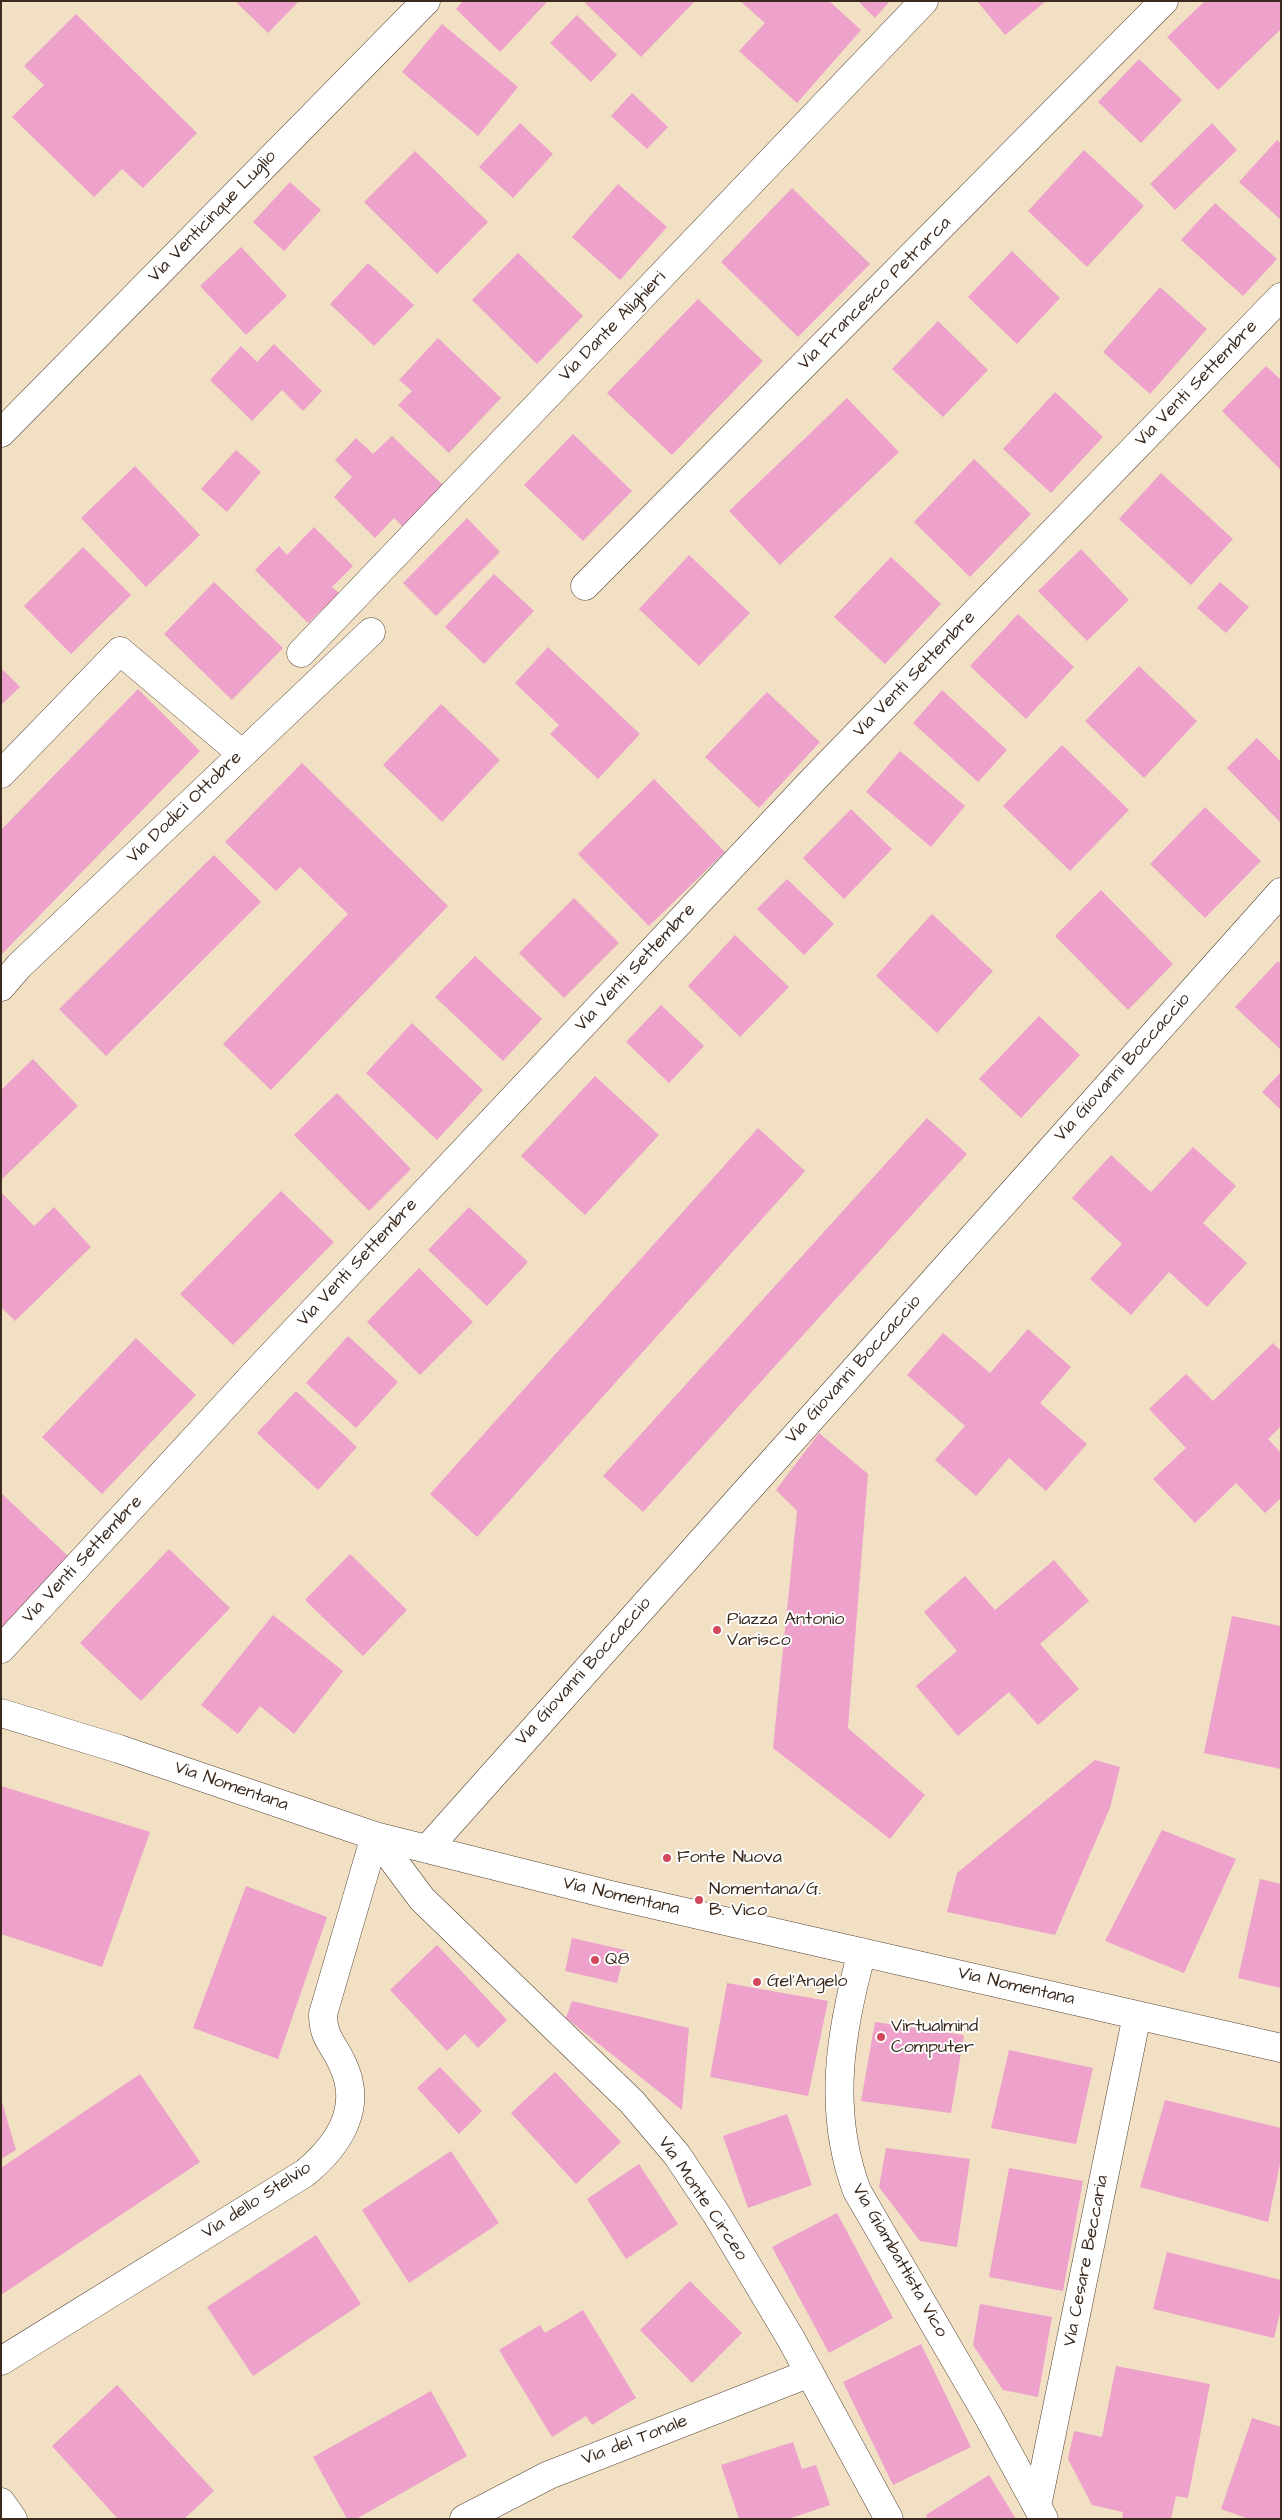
<!DOCTYPE html>
<style>
body{margin:0}
#map{position:relative;width:1282px;height:2520px;overflow:hidden;background:#f1e0c3;font-family:"Architects Daughter",sans-serif}
canvas{display:block}
.frame{position:absolute;inset:0;border:2px solid #3b2a1e;pointer-events:none}
</style>
<div id="map">
<canvas width="1282" height="2520"></canvas>
<div class="frame"></div>
</div>
<script>
const c = document.querySelector('canvas').getContext('2d');
c.lineJoin = 'round';
function fillPath(path, color) {
  c.fillStyle = color;
  c.fill(path, 'evenodd');
}
function strokePath(path, color, width, dash) {
  c.strokeStyle = color;
  c.lineWidth = width;
  c.lineCap = dash ? 'butt' : 'round';
  c.setLineDash(dash || []);
  c.stroke(path);
}
function write(font, color, halo, rows, align = 'center') {
  c.font = font + ' "Architects Daughter",sans-serif';
  c.lineWidth = 4;
  c.setLineDash([]);
  c.textBaseline = 'middle';
  c.strokeStyle = halo;
  c.fillStyle = color;
  for (const [text, x, y, turn = 0] of rows) {
    c.save();
    c.translate(x, y);
    c.rotate((+turn || 0) * Math.PI / 180);
    c.textAlign = isNaN(turn) ? turn : align;
    if (halo) c.strokeText(text, 0, 0);
    c.fillText(text, 0, 0);
    c.restore();
  }
}
fillPath(new Path2D(`
 M 235,1 L 299,1 L 268,33 Z
 M 463,1 L 546,1 L 547,2 L 500,52 L 456,9 Z
 M 587,1 L 695,1 L 641,57 L 585,3 Z
 M 740,1 L 829,1 L 861,30 L 797,103 L 739,51 L 765,23 Z
 M 858,1 L 890,1 L 875,18 Z
 M 977,1 L 1046,1 L 1005,35 Z
 M 1205,1 L 1281,1 L 1281,29 L 1218,90 L 1167,37 Z
 M 76,14 L 197,133 L 143,188 L 122,169 L 94,197 L 12,117 L 44,85 L 24,66 Z
 M 577,15 L 617,55 L 591,82 L 550,43 Z
 M 442,24 L 518,87 L 478,136 L 402,72 Z
 M 1139,59 L 1182,100 L 1141,143 L 1098,102 Z
 M 632,93 L 668,127 L 647,149 L 611,116 Z
 M 520,123 L 553,154 L 513,198 L 479,167 Z
 M 1212,123 L 1237,150 L 1175,210 L 1150,184 Z
 M 1277,140 L 1281,143 L 1281,220 L 1239,182 Z
 M 1084,150 L 1144,206 L 1087,267 L 1028,211 Z
 M 415,151 L 488,222 L 437,274 L 364,202 Z
 M 290,182 L 321,210 L 284,251 L 253,222 Z
 M 618,184 L 667,227 L 620,280 L 572,237 Z
 M 792,188 L 870,264 L 798,337 L 721,262 Z
 M 1215,203 L 1277,259 L 1243,296 L 1181,240 Z
 M 241,247 L 287,296 L 246,335 L 200,286 Z
 M 1012,251 L 1060,298 L 1017,344 L 968,297 Z
 M 518,253 L 583,316 L 537,364 L 472,300 Z
 M 368,263 L 414,305 L 374,346 L 330,304 Z
 M 1160,287 L 1207,329 L 1150,394 L 1103,352 Z
 M 698,299 L 763,361 L 672,455 L 607,393 Z
 M 938,321 L 988,370 L 943,417 L 892,369 Z
 M 438,338 L 501,398 L 449,453 L 398,405 L 412,391 L 399,380 Z
 M 274,344 L 322,391 L 303,411 L 282,390 L 252,421 L 210,380 L 241,346 L 257,362 Z
 M 1266,366 L 1281,380 L 1280,469 L 1222,411 Z
 M 1055,392 L 1103,437 L 1051,493 L 1003,449 Z
 M 847,398 L 899,452 L 780,565 L 729,511 Z
 M 573,434 L 632,491 L 583,541 L 524,485 Z
 M 392,436 L 443,485 L 403,527 L 394,518 L 375,538 L 334,497 L 352,477 L 335,460 L 356,438 L 373,454 Z
 M 236,450 L 261,472 L 227,512 L 201,489 Z
 M 974,459 L 1031,514 L 970,577 L 914,522 Z
 M 135,466 L 200,535 L 146,587 L 81,518 Z
 M 1161,473 L 1233,539 L 1191,585 L 1119,519 Z
 M 467,518 L 500,552 L 436,616 L 403,583 Z
 M 314,527 L 353,566 L 332,587 L 339,593 L 308,623 L 255,570 L 279,546 L 287,555 Z
 M 83,547 L 131,595 L 71,654 L 24,606 Z
 M 1081,549 L 1129,600 L 1087,641 L 1038,591 Z
 M 689,555 L 750,613 L 699,666 L 639,609 Z
 M 891,557 L 941,604 L 885,664 L 834,617 Z
 M 494,574 L 534,611 L 484,664 L 445,627 Z
 M 214,582 L 283,648 L 232,700 L 164,634 Z
 M 1220,582 L 1249,607 L 1226,633 L 1197,608 Z
 M 1018,614 L 1074,667 L 1026,719 L 970,666 Z
 M 548,647 L 640,734 L 598,779 L 550,734 L 559,725 L 515,683 Z
 M 1139,666 L 1197,721 L 1144,778 L 1085,721 Z
 M 1,668 L 20,687 L 1,705 Z
 M 138,689 L 200,751 L 1,955 L 1,830 Z
 M 942,690 L 1007,750 L 978,782 L 913,723 Z
 M 767,692 L 820,742 L 759,808 L 705,757 Z
 M 441,704 L 500,760 L 442,822 L 383,765 Z
 M 1257,738 L 1281,762 L 1281,823 L 1227,768 Z
 M 1062,745 L 1129,810 L 1070,871 L 1003,806 Z
 M 900,751 L 965,806 L 931,847 L 866,792 Z
 M 302,763 L 448,906 L 271,1090 L 223,1044 L 348,914 L 300,867 L 276,891 L 225,842 Z
 M 654,779 L 725,852 L 649,926 L 578,854 Z
 M 1205,807 L 1261,861 L 1205,918 L 1150,864 Z
 M 851,809 L 892,849 L 844,899 L 803,858 Z
 M 214,855 L 261,902 L 106,1056 L 59,1009 Z
 M 787,879 L 834,924 L 804,955 L 757,909 Z
 M 1101,890 L 1173,964 L 1128,1010 L 1055,936 Z
 M 574,898 L 619,943 L 564,998 L 519,953 Z
 M 932,914 L 993,971 L 937,1033 L 876,976 Z
 M 735,935 L 789,987 L 740,1037 L 688,986 Z
 M 475,956 L 542,1019 L 503,1061 L 435,997 Z
 M 1278,961 L 1281,964 L 1281,1050 L 1235,1007 Z
 M 661,1005 L 704,1046 L 669,1083 L 626,1042 Z
 M 1039,1016 L 1080,1055 L 1021,1118 L 979,1079 Z
 M 412,1023 L 483,1090 L 437,1140 L 366,1073 Z
 M 33,1059 L 78,1106 L 1,1180 L 1,1090 Z
 M 1281,1072 L 1281,1110 L 1262,1092 Z
 M 595,1076 L 659,1135 L 585,1215 L 521,1156 Z
 M 337,1093 L 411,1169 L 369,1211 L 294,1135 Z
 M 927,1118 L 967,1154 L 643,1512 L 603,1476 Z
 M 758,1128 L 805,1171 L 477,1537 L 430,1494 Z
 M 1193,1147 L 1236,1186 L 1203,1223 L 1247,1263 L 1207,1307 L 1169,1272 L 1131,1315 L 1090,1279 L 1122,1244 L 1072,1198 L 1111,1155 L 1151,1192 Z
 M 281,1191 L 334,1242 L 233,1345 L 180,1294 Z
 M 1,1192 L 34,1226 L 54,1207 L 91,1247 L 15,1321 L 1,1307 Z
 M 469,1207 L 528,1262 L 487,1306 L 428,1250 Z
 M 419,1268 L 473,1322 L 420,1375 L 367,1322 Z
 M 1028,1329 L 1071,1367 L 1040,1403 L 1087,1444 L 1046,1491 L 1009,1458 L 976,1496 L 935,1460 L 965,1426 L 907,1375 L 943,1333 L 990,1373 Z
 M 348,1336 L 398,1382 L 356,1428 L 306,1383 Z
 M 136,1338 L 196,1395 L 102,1494 L 42,1437 Z
 M 1273,1343 L 1281,1351 L 1281,1426 L 1268,1439 L 1281,1453 L 1281,1498 L 1265,1513 L 1236,1483 L 1195,1523 L 1153,1479 L 1186,1448 L 1149,1409 L 1186,1374 L 1213,1401 Z
 M 296,1391 L 357,1447 L 318,1490 L 257,1433 Z
 M 819,1433 L 868,1474 L 848,1728 L 925,1795 L 890,1839 L 773,1748 L 797,1511 L 776,1490 Z
 M 1,1493 L 69,1557 L 1,1629 Z
 M 169,1549 L 230,1608 L 141,1701 L 80,1643 Z
 M 350,1554 L 407,1610 L 363,1656 L 305,1600 Z
 M 1054,1560 L 1089,1601 L 1040,1644 L 1079,1689 L 1038,1725 L 1009,1692 L 958,1736 L 916,1686 L 957,1651 L 924,1612 L 965,1576 L 995,1610 Z
 M 273,1615 L 343,1671 L 294,1734 L 260,1706 L 238,1734 L 201,1705 Z
 M 1232,1616 L 1281,1626 L 1281,1769 L 1204,1753 Z
 M 1095,1760 L 1120,1767 L 1110,1808 L 1055,1935 L 947,1912 L 957,1873 Z
 M 1,1786 L 150,1832 L 102,1967 L 1,1934 Z
 M 1162,1830 L 1236,1859 L 1184,1973 L 1105,1941 Z
 M 1260,1879 L 1281,1884 L 1281,1988 L 1238,1978 Z
 M 246,1886 L 327,1917 L 278,2059 L 193,2028 Z
 M 572,1938 L 625,1950 L 617,1983 L 565,1971 Z
 M 437,1945 L 507,2020 L 478,2048 L 465,2034 L 447,2051 L 390,1990 Z
 M 727,1983 L 828,2001 L 808,2096 L 710,2077 Z
 M 572,2001 L 689,2028 L 682,2110 L 566,2018 Z
 M 875,2022 L 964,2035 L 951,2113 L 861,2101 Z
 M 1009,2050 L 1093,2068 L 1076,2144 L 991,2128 Z
 M 440,2067 L 482,2111 L 459,2134 L 417,2088 Z
 M 555,2072 L 621,2142 L 576,2184 L 511,2113 Z
 M 140,2074 L 200,2162 L 1,2295 L 1,2168 Z
 M 1,2099 L 16,2150 L 1,2159 Z
 M 1165,2100 L 1281,2128 L 1281,2159 L 1268,2222 L 1140,2187 Z
 M 787,2114 L 812,2185 L 748,2208 L 723,2136 Z
 M 886,2148 L 970,2159 L 957,2247 L 920,2241 L 879,2187 Z
 M 451,2151 L 499,2223 L 409,2283 L 362,2210 Z
 M 639,2164 L 678,2224 L 626,2259 L 587,2199 Z
 M 1009,2168 L 1083,2181 L 1063,2291 L 989,2277 Z
 M 837,2213 L 893,2318 L 829,2353 L 772,2247 Z
 M 316,2235 L 361,2304 L 253,2376 L 207,2307 Z
 M 1167,2252 L 1281,2280 L 1281,2309 L 1274,2338 L 1153,2309 Z
 M 690,2281 L 742,2333 L 692,2383 L 640,2330 Z
 M 980,2304 L 1052,2317 L 1038,2397 L 1003,2390 L 973,2345 Z
 M 583,2310 L 636,2398 L 592,2425 L 586,2416 L 552,2437 L 499,2350 L 540,2325 L 545,2333 Z
 M 921,2344 L 971,2447 L 893,2485 L 843,2382 Z
 M 1116,2366 L 1210,2384 L 1188,2498 L 1176,2496 L 1171,2519 L 1122,2519 L 1123,2512 L 1092,2505 L 1068,2459 L 1074,2431 L 1102,2437 Z
 M 117,2385 L 214,2491 L 184,2519 L 118,2519 L 52,2446 Z
 M 431,2391 L 467,2456 L 356,2519 L 347,2519 L 313,2457 Z
 M 1252,2418 L 1281,2427 L 1281,2519 L 1249,2519 L 1221,2509 Z
 M 793,2442 L 802,2469 L 816,2465 L 830,2505 L 788,2519 L 739,2519 L 721,2465 Z
 M 989,2475 L 1016,2519 L 928,2519 L 926,2515 Z`), '#eda1cb');
const minor = new Path2D(`
 M 1,433 L 426,1
 M 585,586 L 1164,1
 M 301,653 L 924,1
 M 1,774 L 120,651 L 242,754
 M 1,987 L 19,966 L 371,632
 M 1,1649 L 258,1370 L 813,780 L 1281,297
 M 1,1713 L 119,1749 L 375,1836 L 611,1895 L 1281,2048
 M 375,1836 L 422,1899 L 632,2102 L 677,2155 L 717,2215 L 791,2339 L 889,2519
 M 427,1849 L 1281,892
 M 862,1952 C 840,2032 827,2111 857,2191 L 989,2418 L 1044,2519
 M 1,2361 L 305,2173 C 339,2145 364,2107 342,2063 C 333,2043 323,2038 323,2014 L 375,1836
 M 1,2502 L 13,2519
 M 1037,2506 L 1137,2015
 M 464,2519 L 549,2475 L 810,2373`);
strokePath(minor, '#564537', 29);
strokePath(minor, '#fff', 28);
for (const [x, y, r, color] of [
 [717,1630,5,"#d1495b"],
 [667,1858,5,"#d1495b"],
 [699,1900,5,"#d1495b"],
 [595,1960,5,"#d1495b"],
 [757,1982,5,"#d1495b"],
 [881,2037,5,"#d1495b"]
]) {
  const dot = new Path2D();
  dot.arc(x, y, r, 0, 2 * Math.PI);
  c.fillStyle = color;
  c.fill(dot);
  strokePath(dot, '#fff', 2);
}
write('18px', '#3b2a1e', '#fff', [
 ["Via Venticinque Luglio",213,217,-46],
 ["Via Francesco Petrarca",875,294,-45],
 ["Via Dante Alighieri",613,327,-46],
 ["Via Venti Settembre",1197,384,-46],
 ["Via Venti Settembre",915,675,-46],
 ["Via Dodici Ottobre",185,808,-44],
 ["Via Venti Settembre",636,968,-47],
 ["Via Giovanni Boccaccio",1123,1068,-48],
 ["Via Venti Settembre",358,1263,-47],
 ["Via Giovanni Boccaccio",854,1370,-48],
 ["Via Venti Settembre",83,1560,-47],
 ["Via Giovanni Boccaccio",584,1672,-48],
 ["Via Nomentana",231,1787,19],
 ["Via Nomentana",621,1897,13],
 ["Via Nomentana",1016,1987,13],
 ["Via Monte Circeo",702,2199,56],
 ["Via dello Stelvio",257,2201,-33],
 ["Via Giambattista Vico",899,2261,60],
 ["Via Cesare Beccaria",1087,2261,-79],
 ["Via del Tonale",635,2441,-21]
]);
write('18px', '#3b2a1e', '#fff', [
 ["Piazza Antonio",727,1620],
 ["Varisco",727,1641],
 ["Fonte Nuova",677,1858],
 ["Nomentana/G.",709,1890],
 ["B. Vico",709,1911],
 ["Q8",605,1960],
 ["Gel'Angelo",767,1982],
 ["Virtualmind",891,2027],
 ["Computer",891,2048]
], 'left');
</script>
